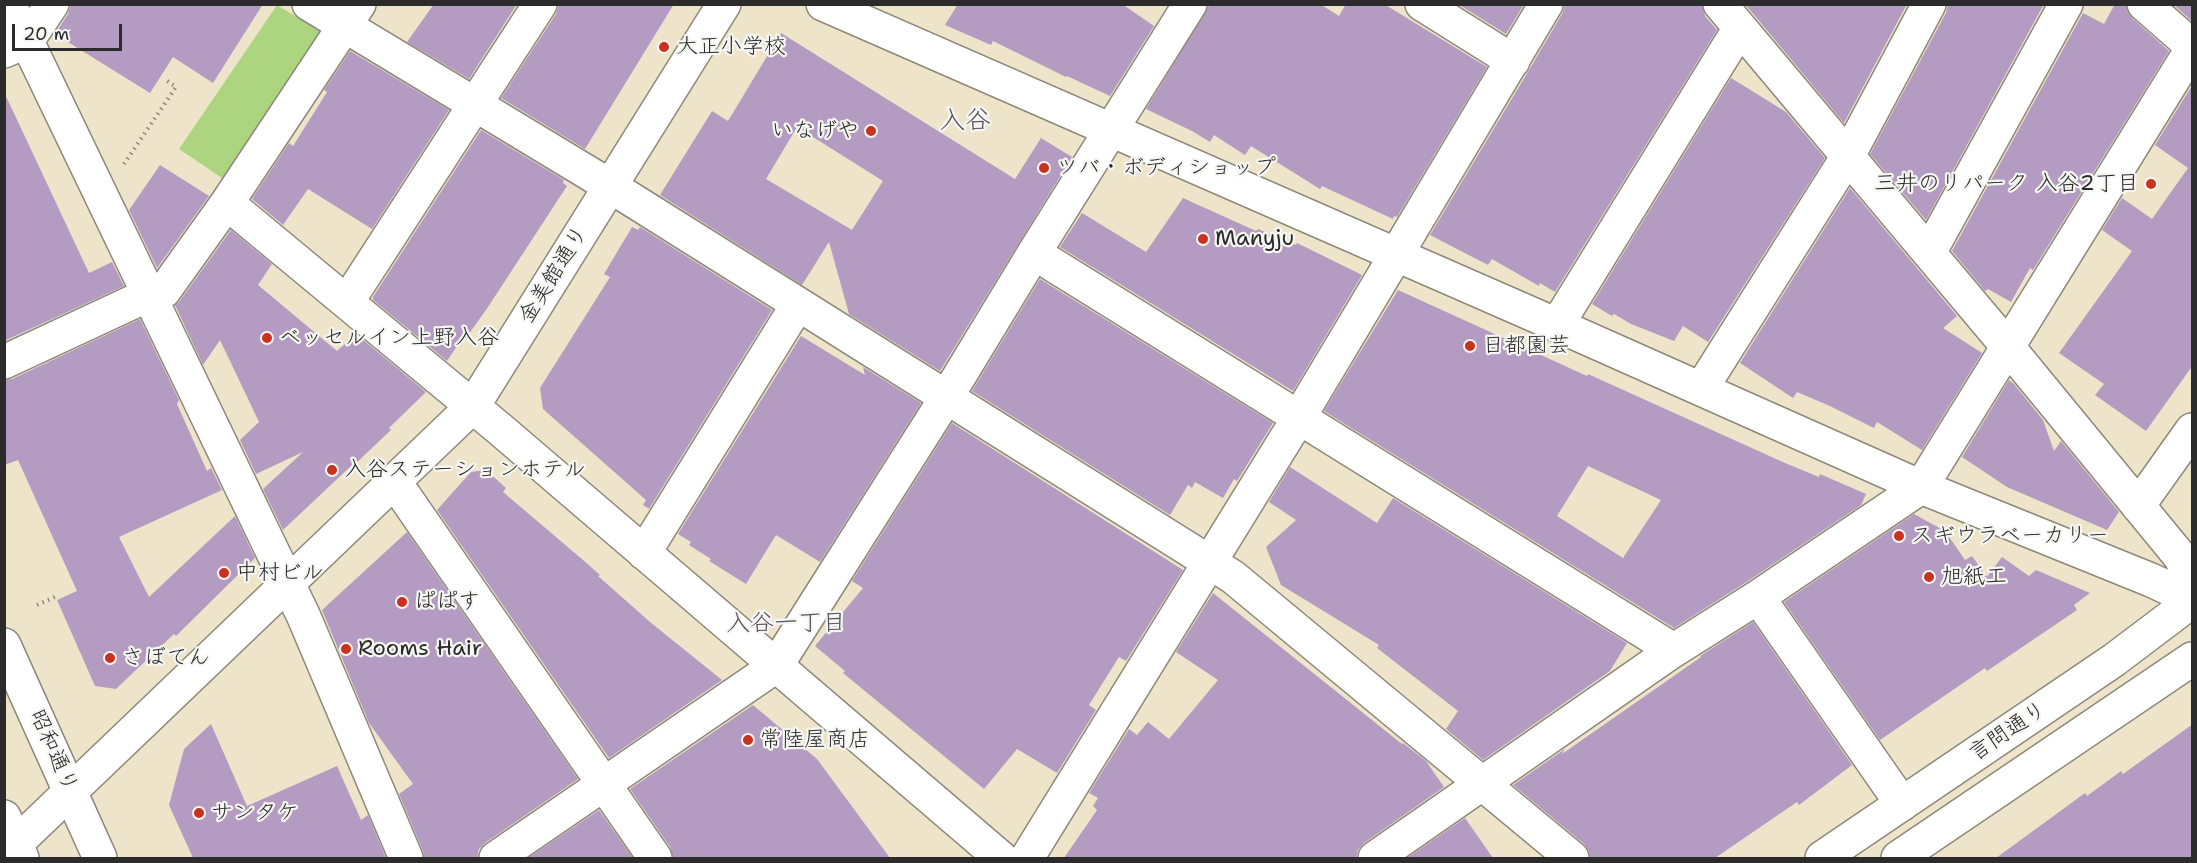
<!DOCTYPE html>
<meta charset="utf-8">
<style>
body{margin:0}
#map{position:relative;width:2197px;height:863px;overflow:hidden;background:#eee4ca;font-family:"Shantell Sans",sans-serif}
canvas{display:block}
.frame{position:absolute;inset:0;border:6px solid #2b2b2b;pointer-events:none}
.scale{position:absolute;left:12px;top:24px;width:110px;height:27px;box-sizing:border-box;border:3px solid #2b2b2b;border-top:0;padding-left:8px;font-size:18px;line-height:21px;white-space:nowrap;color:#2b2b2b;-webkit-text-stroke:4px #f6f6f2;paint-order:stroke}
</style>
<div id="map">
<canvas width="2197" height="863"></canvas>
<div class="frame"></div>
<div class="scale">20 m</div>
</div>
<script>
const c = document.querySelector('canvas').getContext('2d');
c.lineJoin = 'round';
function fillPath(path, color) {
  c.fillStyle = color;
  c.fill(path, 'evenodd');
}
function strokePath(path, color, width, dash) {
  c.strokeStyle = color;
  c.lineWidth = width;
  c.lineCap = dash ? 'butt' : 'round';
  c.setLineDash(dash || []);
  c.stroke(path);
}
function write(font, color, halo, rows, align = 'center') {
  c.font = font + ' "Shantell Sans","Klee One",sans-serif';
  c.lineWidth = 4.5;
  c.setLineDash([]);
  c.textBaseline = 'middle';
  c.strokeStyle = halo;
  c.fillStyle = color;
  for (const [text, x, y, turn = 0] of rows) {
    c.save();
    c.translate(x, y);
    c.rotate((+turn || 0) * Math.PI / 180);
    c.textAlign = isNaN(turn) ? turn : align;
    if (halo) c.strokeText(text, 0, 0);
    c.fillText(text, 0, 0);
    c.restore();
  }
}
fillPath(new Path2D(`
 M 277,5 L 321,32 L 222,178 L 179,149 Z`), '#add580');
fillPath(new Path2D(`
 M 71,4 L 263,4 L 213,83 L 173,57 L 150,93 L 55,34 L 68,14 Z
 M 434,4 L 517,4 L 469,79 L 407,42 Z
 M 559,4 L 674,4 L 585,149 L 501,98 L 556,14 Z
 M 958,4 L 1122,4 L 1154,26 L 1110,96 L 1067,76 L 1066,77 L 993,41 L 991,45 L 945,25 Z
 M 1210,4 L 1320,4 L 1339,16 L 1346,4 L 1384,4 L 1487,67 L 1397,217 L 1394,216 L 1393,219 L 1322,186 L 1320,189 L 1251,146 L 1245,155 L 1214,135 L 1210,142 L 1192,131 L 1146,109 Z
 M 1458,4 L 1524,4 L 1506,34 Z
 M 1565,4 L 1702,4 L 1705,16 L 1717,30 L 1555,292 L 1540,283 L 1539,286 L 1492,259 L 1488,265 L 1430,235 L 1529,70 L 1562,14 Z
 M 1745,4 L 1907,4 L 1844,123 Z
 M 1948,4 L 2044,4 L 1926,220 L 1870,154 L 1946,13 Z
 M 2115,4 L 2126,4 L 2127,11 L 2132,18 L 2169,51 L 2033,270 L 2030,268 L 2011,302 L 1988,289 L 1985,291 L 1952,251 L 2083,13 L 2104,24 Z
 M 2173,4 L 2193,4 L 2193,22 Z
 M 781,33 L 1015,179 L 1041,138 L 1072,157 L 940,371 L 849,314 L 829,242 L 802,285 L 660,195 L 712,111 L 728,121 ZM 797,127 L 883,181 L 852,230 L 766,179 Z
 M 350,51 L 449,110 L 372,229 L 308,189 L 283,225 L 252,199 L 289,143 L 293,146 L 327,92 L 324,90 Z
 M 1731,78 L 1786,112 L 1825,158 L 1708,342 L 1683,326 L 1674,341 L 1631,324 L 1614,314 L 1612,316 L 1592,304 Z
 M 2193,84 L 2193,365 L 2146,431 L 2095,395 L 2104,384 L 2059,353 L 2132,251 L 2102,230 L 2122,198 L 2152,219 L 2188,168 L 2155,145 Z
 M 4,92 L 89,273 L 112,262 L 124,286 L 4,341 Z
 M 481,130 L 564,180 L 563,183 L 567,186 L 488,307 L 461,345 L 459,343 L 447,361 L 373,300 L 373,297 Z
 M 160,165 L 209,196 L 157,268 L 129,210 Z
 M 1850,188 L 1957,316 L 1943,328 L 1982,353 L 1922,450 L 1877,422 L 1874,428 L 1830,406 L 1797,392 L 1793,398 L 1740,363 Z
 M 1183,198 L 1256,231 L 1258,229 L 1296,245 L 1297,243 L 1362,275 L 1293,391 L 1060,247 L 1082,213 L 1146,252 Z
 M 632,227 L 638,230 L 640,227 L 772,310 L 649,509 L 643,505 L 646,500 L 543,409 L 540,388 L 610,277 L 604,274 Z
 M 231,230 L 272,264 L 258,285 L 337,351 L 356,334 L 426,392 L 389,428 L 391,430 L 353,466 L 352,465 L 283,530 L 263,489 L 303,452 L 256,474 L 240,440 L 259,422 L 220,340 L 203,365 L 175,305 L 179,302 Z
 M 1040,279 L 1273,423 L 1237,481 L 1234,479 L 1223,498 L 1195,482 L 1192,488 L 1188,485 L 1170,515 L 972,391 Z
 M 1398,290 L 1587,376 L 1588,374 L 1785,463 L 1819,477 L 1820,474 L 1866,494 L 1861,505 L 1748,581 L 1674,628 L 1324,411 ZM 1588,466 L 1661,500 L 1623,558 L 1557,516 Z
 M 140,319 L 179,400 L 177,404 L 207,471 L 211,468 L 222,490 L 119,537 L 149,597 L 235,516 L 255,558 L 176,636 L 174,634 L 116,689 L 95,686 L 57,600 L 77,591 L 18,460 L 4,465 L 4,380 L 12,379 Z
 M 801,336 L 865,375 L 863,367 L 921,403 L 820,562 L 776,535 L 746,584 L 709,561 L 711,559 L 689,545 L 691,542 L 678,534 Z
 M 2009,380 L 2014,384 L 2043,420 L 2054,451 L 2061,441 L 2119,512 L 2107,530 L 2007,487 L 1962,457 Z
 M 952,423 L 1183,570 L 1126,661 L 1119,657 L 1089,705 L 1096,710 L 1057,773 L 1017,749 L 984,789 L 843,673 L 845,671 L 815,646 L 863,588 L 852,581 Z
 M 1290,467 L 1377,523 L 1393,498 L 1627,643 L 1610,671 L 1483,760 L 1446,729 L 1458,711 L 1377,648 L 1379,645 L 1281,585 L 1266,547 L 1296,520 L 1269,502 Z
 M 486,470 L 506,488 L 503,492 L 583,560 L 600,575 L 598,576 L 650,622 L 722,680 L 609,758 L 437,510 L 471,472 Z
 M 1914,514 L 1945,531 L 1965,560 L 1972,556 L 1987,577 L 2002,557 L 2029,576 L 2036,570 L 2090,593 L 2074,605 L 2077,610 L 1987,671 L 1985,668 L 1880,740 L 1784,602 Z
 M 407,532 L 578,779 L 485,843 L 479,849 L 477,858 L 424,858 L 423,851 L 399,794 L 413,784 L 369,723 L 322,610 Z
 M 1213,593 L 1402,744 L 1403,743 L 1426,761 L 1444,787 L 1364,843 L 1358,850 L 1356,858 L 1064,858 L 1097,810 L 1093,806 L 1098,798 L 1089,793 L 1129,729 L 1137,735 L 1148,722 L 1169,739 L 1218,680 L 1176,652 Z
 M 1753,622 L 1852,765 L 1799,805 L 1797,802 L 1715,858 L 1590,858 L 1589,851 L 1584,844 L 1513,785 L 1565,749 L 1562,754 L 1701,657 L 1700,656 Z
 M 753,705 L 817,759 L 890,858 L 673,858 L 670,847 L 630,789 Z
 M 211,724 L 247,806 L 337,766 L 361,820 L 368,815 L 386,858 L 193,858 L 169,805 L 184,749 Z
 M 2193,724 L 2193,858 L 1996,858 L 2085,793 L 2087,796 L 2121,771 L 2123,774 Z
 M 599,810 L 633,858 L 528,858 Z
 M 1465,818 L 1493,858 L 1407,858 Z`), '#b49bc2');
const minor = new Path2D(`
 M 9,4 L 304,617 L 406,858
 M 309,4 L 610,186 L 1233,577 L 1572,858
 M 823,4 L 1557,325 L 1921,487 L 2151,580 L 2192,599
 M 1422,4 L 1513,61
 M 1720,4 L 2008,347 L 2182,559 L 2192,594
 M 2144,4 L 2192,46
 M 4,51 L 27,41 L 52,4
 M 227,203 L 501,430 L 1001,858
 M 1034,253 L 1667,646 L 1671,652
 M 1929,253 L 2066,4
 M 347,302 L 540,4
 M 1557,325 L 1740,28
 M 4,362 L 148,295 L 164,291 L 227,203 L 359,4
 M 1701,389 L 1848,156 L 1929,4
 M 394,481 L 655,858
 M 2138,506 L 2192,430
 M 644,553 L 798,304
 M 1758,597 L 1902,804
 M 4,855 L 473,406 L 724,4
 M 496,858 L 776,666 L 946,398 L 1034,253 L 1190,4
 M 1027,858 L 1298,419 L 1546,4
 M 1375,858 L 1671,652 L 1758,597 L 1921,487 L 2192,49`);
const major = new Path2D(`
 M 1822,858 L 2114,660 L 2192,601
 M 1898,858 L 2192,659`);
const highway = new Path2D(`
 M 4,645 L 100,858
 M 4,817 L 22,858`);
strokePath(minor, '#8c887a', 36);
strokePath(major, '#8c887a', 36);
strokePath(highway, '#8c887a', 36);
strokePath(new Path2D(`
 M 124,164 L 176,87 L 166,80
 M 37,605 L 57,596`), '#8c887a', 4, [1.5, 4.5]);
strokePath(minor, '#fff', 33);
strokePath(major, '#fff', 33);
strokePath(highway, '#fff', 33);
for (const [x, y, r, color] of [
 [664,47,6,"#c8321e"],
 [871,131,6,"#c8321e"],
 [1044,168,6,"#c8321e"],
 [2151,184,6,"#c8321e"],
 [1203,239,6,"#c8321e"],
 [267,338,6,"#c8321e"],
 [1470,346,6,"#c8321e"],
 [332,470,6,"#c8321e"],
 [1899,536,6,"#c8321e"],
 [224,573,6,"#c8321e"],
 [1929,577,6,"#c8321e"],
 [402,602,6,"#c8321e"],
 [346,649,6,"#c8321e"],
 [110,658,6,"#c8321e"],
 [748,740,6,"#c8321e"],
 [199,813,6,"#c8321e"]
]) {
  const dot = new Path2D();
  dot.arc(x, y, r, 0, 2 * Math.PI);
  c.fillStyle = color;
  c.fill(dot);
  strokePath(dot, '#f6f6f2', 2);
}
write('22px', '#2b2b2b', '#f6f6f2', [
 ["大正小学校",676,47],
 ["いなげや",859,131,"right"],
 ["ツバ・ボディショップ",1056,168],
 ["三井のリパーク 入谷2丁目",2139,184,"right"],
 ["Manyju",1215,239],
 ["ベッセルイン上野入谷",279,338],
 ["日都園芸",1482,346],
 ["入谷ステーションホテル",344,470],
 ["スギウラベーカリー",1911,536],
 ["中村ビル",236,573],
 ["旭紙工",1941,577],
 ["ぱぱす",414,602],
 ["Rooms Hair",358,649],
 ["さぼてん",122,658],
 ["常陸屋商店",760,740],
 ["サンタケ",211,813]
], 'left');
write('22px', '#2b2b2b', '#f6f6f2', [
 ["金美館通り",554,275,-58],
 ["言問通り",2008,732,-34],
 ["昭和通り",53,751,66]
]);
write('24px', '#5b5260', '#f6f6f2', [
 ["入谷一丁目",786,624]
]);
write('26px', '#5b5260', '#f6f6f2', [
 ["入谷",965,121]
]);
</script>
